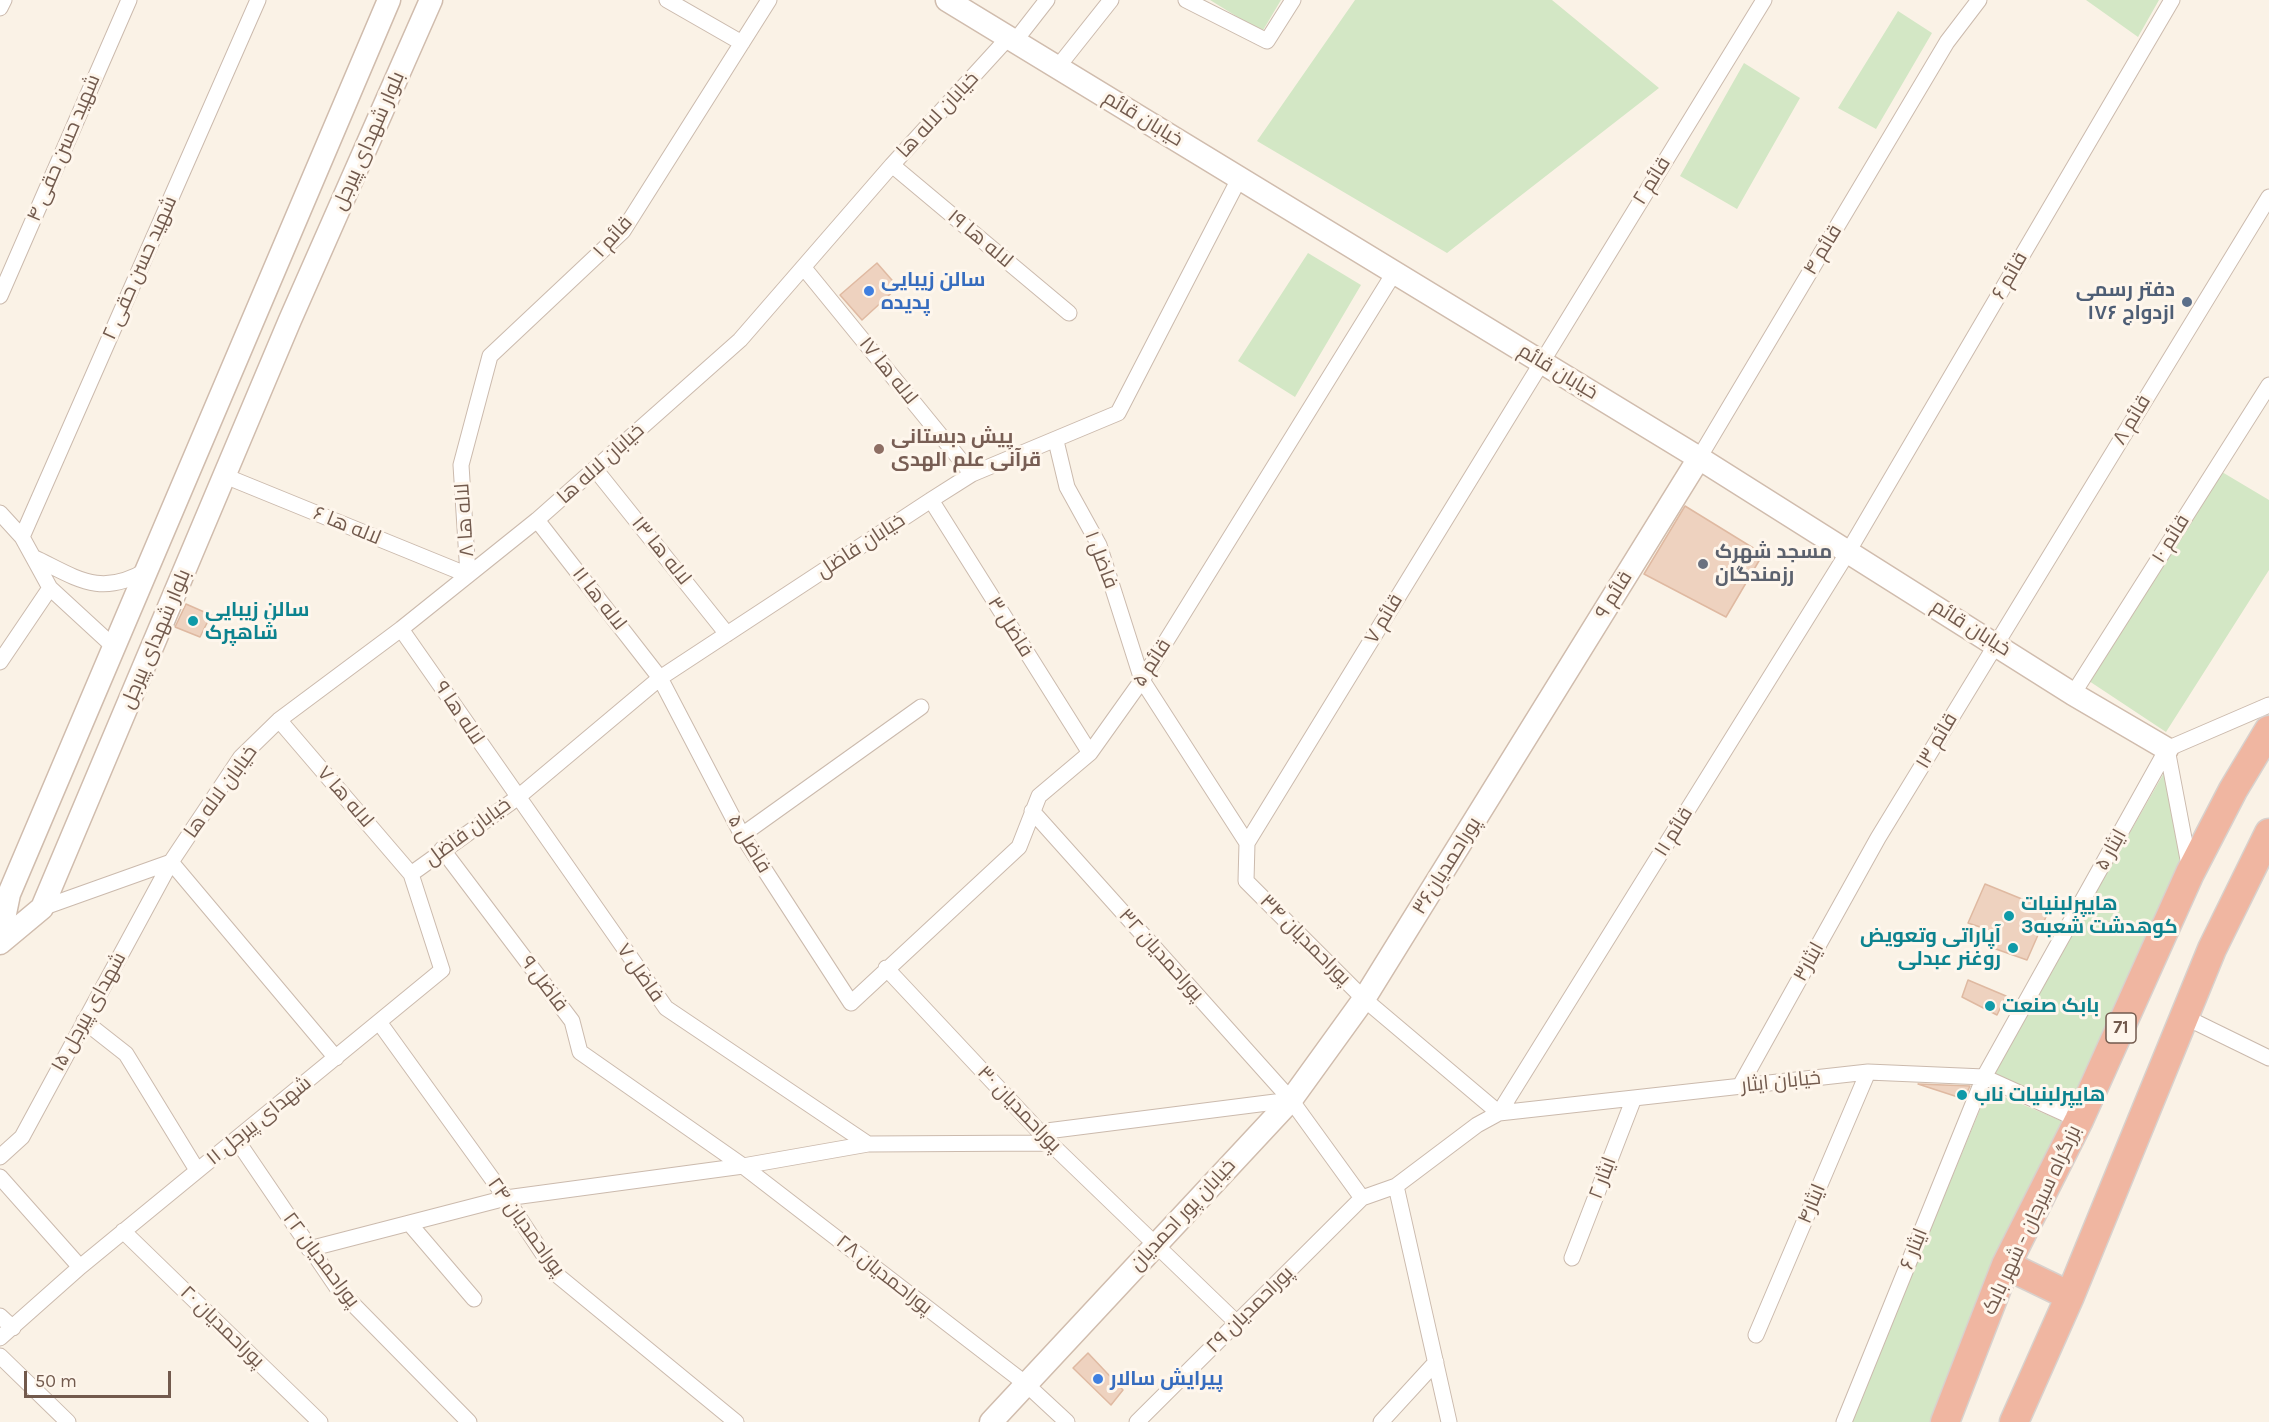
<!DOCTYPE html>
<meta charset="utf-8">
<style>
body{margin:0}
#map{position:relative;width:2269px;height:1422px;overflow:hidden;background:#faf2e6;font-family:Karla,sans-serif}
canvas{display:block}
.scale{position:absolute;left:24px;top:1371px;width:147px;height:27px;box-sizing:border-box;border:3px solid #725a4d;border-top:0;padding-left:8px;font-size:18px;line-height:21px;white-space:nowrap;color:#725a4d;-webkit-text-stroke:4px #fef6ec;paint-order:stroke}
</style>
<div id="map">
<canvas width="2269" height="1422"></canvas>
<div class="scale">50 m</div>
</div>
<script>
const c = document.querySelector('canvas').getContext('2d');
c.lineJoin = 'round';
function fillPath(path, color) {
  c.fillStyle = color;
  c.fill(path, 'evenodd');
}
function strokePath(path, color, width, dash) {
  c.strokeStyle = color;
  c.lineWidth = width;
  c.lineCap = dash ? 'butt' : 'round';
  c.setLineDash(dash || []);
  c.stroke(path);
}
function write(font, color, halo, rows, align = 'center') {
  c.font = font + ' Karla,Cairo,sans-serif';
  c.lineWidth = 6;
  c.setLineDash([]);
  c.textBaseline = 'middle';
  c.strokeStyle = halo;
  c.fillStyle = color;
  for (const [text, x, y, turn = 0] of rows) {
    c.save();
    c.translate(x, y);
    c.rotate((+turn || 0) * Math.PI / 180);
    c.textAlign = isNaN(turn) ? turn : align;
    if (halo) c.strokeText(text, 0, 0);
    c.fillText(text, 0, 0);
    c.restore();
  }
}
fillPath(new Path2D(`
 M 1210,0 L 1281,0 L 1262,32 Z
 M 1355,0 L 1552,0 L 1659,88 L 1447,253 L 1257,141 Z
 M 2086,0 L 2159,0 L 2138,37 Z
 M 1898,11 L 1932,33 L 1876,129 L 1838,108 Z
 M 1744,63 L 1800,98 L 1737,209 L 1680,176 Z
 M 1308,253 L 1361,285 L 1295,397 L 1238,361 Z
 M 2222,472 L 2269,500 L 2269,570 L 2166,732 L 2089,681 Z
 M 2165,771 L 2184,871 L 2073,1110 L 1993,1073 Z
 M 1988,1090 L 2069,1124 L 1938,1422 L 1851,1422 Z`), '#d3e7c5');
const building = new Path2D(`
 M 877,263 L 898,287 L 862,320 L 840,295 Z
 M 1685,506 L 1763,554 L 1726,617 L 1644,574 Z
 M 186,604 L 211,615 L 200,637 L 175,627 Z
 M 1985,884 L 2049,910 L 2027,960 L 1993,948 L 2001,934 L 1968,923 Z
 M 1968,980 L 2006,996 L 1997,1015 L 1962,997 Z
 M 1918,1084 L 1970,1086 L 1964,1099 Z
 M 1088,1353 L 1123,1390 L 1111,1405 L 1073,1368 Z`);
fillPath(building, '#eed2bf');
strokePath(building, '#dfb9a1', 1.5);
const street = new Path2D(`
 M 667,0 L 742,43
 M 1186,0 L 1267,41 L 1293,0
 M 1764,0 L 1247,843 L 1246,881 L 1364,999 L 1499,1113 L 1848,552 L 2172,0
 M 0,8 L 4,0
 M 1015,41 L 1047,0
 M 1057,68 L 1111,0
 M 892,165 L 1069,313
 M 804,268 L 972,474
 M 0,296 L 129,0
 M 1056,441 L 1067,487 L 1099,545 L 1142,680 L 1247,843
 M 1699,458 L 1947,42 L 1979,0
 M 595,469 L 727,634
 M 225,476 L 468,575 L 461,465 L 490,356 L 623,231 L 769,0
 M 931,500 L 1090,753
 M 0,513 L 22,537 L 50,588 L 113,646
 M 537,520 L 660,678 L 742,835 L 851,1003 L 1019,847 L 1039,796 L 1090,753 L 1142,680 L 1394,273
 M 22,537 L 258,0
 M 33,557 C 77,578 100,598 147,570
 M 401,629 L 666,1008 L 868,1144
 M 0,662 L 50,588
 M 2073,694 L 2269,385
 M 2167,749 L 2190,870
 M 2167,749 L 2269,705
 M 1032,811 L 1291,1100 L 1362,1198
 M 742,835 L 921,707
 M 442,849 L 572,1021 L 580,1052 L 743,1166 L 1026,1384 L 1067,1422
 M 171,862 L 336,1058
 M 411,874 L 517,798 L 660,678 L 931,500 L 972,474 L 1118,413 L 1240,177
 M 42,908 L 171,862
 M 886,968 L 1050,1143 L 1237,1323
 M 2185,1017 L 2269,1058
 M 84,1021 L 126,1054 L 197,1170
 M 379,1022 L 506,1198 L 557,1275 L 736,1422
 M 1740,1086 L 1878,838 L 2269,197
 M 1039,1132 L 1291,1100
 M 236,1139 L 338,1289 L 469,1422
 M 0,1157 L 22,1137 L 171,862 L 241,757 L 279,720 L 401,629 L 537,520 L 740,340 L 892,165 L 1008,38
 M 0,1177 L 80,1267
 M 1396,1186 L 1449,1422
 M 409,1223 L 474,1299
 M 123,1231 L 320,1422
 M 309,1249 L 506,1198 L 743,1166 L 868,1144 L 1050,1143
 M 1572,1258 L 1634,1098
 M 0,1316 L 13,1328
 M 1756,1335 L 1868,1072
 M 0,1338 L 80,1267 L 442,970 L 411,874 L 279,720
 M 0,1356 L 68,1422
 M 1137,1422 L 1362,1198 L 1396,1186 L 1477,1125 L 1499,1113 L 1868,1072 L 1984,1077 L 2079,1120
 M 1381,1422 L 1436,1362
 M 1844,1422 L 1984,1077 L 2167,749`);
const secondary = new Path2D(`
 M 947,0 L 1699,458 L 2073,694 L 2167,749
 M 0,938 L 9,894 L 389,0
 M 0,943 L 42,908 L 290,320 L 431,0
 M 991,1422 L 1291,1100 L 1364,999 L 1699,458`);
const highway = new Path2D(`
 M 2006,1265 L 2070,1296
 M 1945,1422 L 2006,1265 L 2079,1120 L 2190,873 L 2233,790 L 2269,730
 M 2014,1422 L 2070,1296 L 2212,949 L 2269,833`);
strokePath(street, '#cbbaad', 17);
strokePath(secondary, '#d0bcad', 25);
strokePath(highway, '#d8d1cd', 31);
strokePath(street, '#fff', 15);
strokePath(secondary, '#fff', 22);
strokePath(highway, '#f0b6a1', 28);
for (const [x, y, r, color] of [
 [869,291,6,"#3f7fe0"],
 [2187,302,6,"#5c6f8a"],
 [879,449,6,"#8d6e63"],
 [1703,564,6,"#6b7280"],
 [193,621,6,"#0f9aa8"],
 [2009,916,6,"#0f9aa8"],
 [2013,948,6,"#0f9aa8"],
 [1990,1006,6,"#0f9aa8"],
 [1962,1095,6,"#0f9aa8"],
 [1098,1379,6,"#3f7fe0"]
]) {
  const dot = new Path2D();
  dot.arc(x, y, r, 0, 2 * Math.PI);
  c.fillStyle = color;
  c.fill(dot);
  strokePath(dot, '#fef6ec', 2);
}
for (const [x, y, w] of [
 [2121,1028,30]
]) {
  const box = new Path2D();
  box.roundRect(x - w / 2, y - 15, w, 30, 4.5);
  c.fillStyle = '#fef6ec';
  c.fill(box);
  strokePath(box, '#725a4d', 1.5);
}
write('bold 18px', '#725a4d', null, [
 ["71",2121,1028]
]);
write('20px', '#725a4d', '#fef6ec', [
 ["خیابان لاله ها",938,115,-47],
 ["خیابان قائم",1143,119,31],
 ["بلوار شهدای پیرجل",369,141,-66],
 ["شهید حسن حقی ۴",64,148,-67],
 ["قائم ۲",1652,181,-58],
 ["قائم ۱",613,237,-48],
 ["لاله ها ۱۹",980,239,40],
 ["قائم ۴",1823,250,-59],
 ["شهید حسن حقی ۲",140,268,-66],
 ["قائم ۶",2010,276,-60],
 ["لاله ها ۱۷",888,371,51],
 ["خیابان قائم",1558,372,31],
 ["قائم ۸",2132,420,-59],
 ["خیابان لاله ها",601,464,-42],
 ["لاله ها ۸",465,520,-94],
 ["لاله ها ۶",347,526,22],
 ["قائم ۱۰",2171,539,-58],
 ["خیابان فاضل",861,546,-33],
 ["لاله ها ۱۳",661,551,51],
 ["فاضل ۱",1101,560,69],
 ["قائم ۹",1614,595,-58],
 ["لاله ها ۱۱",599,599,52],
 ["قائم ۷",1384,619,-59],
 ["فاضل ۳",1010,627,58],
 ["خیابان قائم",1971,628,32],
 ["بلوار شهدای پیرجل",156,639,-67],
 ["قائم ۵",1152,663,-57],
 ["لاله ها ۹",459,713,56],
 ["قائم ۱۳",1937,741,-59],
 ["خیابان لاله ها",221,792,-54],
 ["لاله ها ۷",345,797,49],
 ["خیابان فاضل",468,832,-36],
 ["قائم ۱۱",1674,832,-58],
 ["فاضل ۵",749,844,59],
 ["ایثار ۵",2111,850,-61],
 ["پوراحمدیان۳۶",1447,866,-58],
 ["پوراحمدیان ۳۴",1305,940,45],
 ["پوراحمدیان ۳۲",1161,955,48],
 ["ایثار۳",1809,962,-61],
 ["فاضل ۷",640,973,55],
 ["فاضل ۹",544,984,53],
 ["شهدای پیرجل ۱۵",89,1012,-61],
 ["خیابان ایثار",1781,1082,-6],
 ["پوراحمدیان ۳۰",1019,1109,46],
 ["شهدای پیرجل ۱۱",259,1121,-39],
 ["ایثار ۲",1603,1178,-69],
 ["ایثار۴",1812,1204,-67],
 ["خیابان پور احمدیان",1183,1215,-47],
 ["بزرگراه سیرجان - شهر بابک",2032,1220,-65],
 ["پوراحمدیان ۲۴",526,1227,54],
 ["ایثار ۶",1914,1249,-68],
 ["پوراحمدیان ۲۲",321,1260,53],
 ["پوراحمدیان ۲۸",884,1275,38],
 ["پوراحمدیان ۲۹",1250,1310,-45],
 ["پوراحمدیان ۲۰",222,1327,44]
]);
write('bold 20px', '#366cbe', '#fef6ec', [
 ["سالن زیبایی",881,280],
 ["پدیده",881,303],
 ["پیرایش سالار",1110,1379]
], 'left');
write('bold 20px', '#4e5e75', '#fef6ec', [
 ["دفتر رسمی",2175,290],
 ["ازدواج ۱۷۶",2175,313]
], 'right');
write('bold 20px', '#785e54', '#fef6ec', [
 ["پیش دبستانی",891,437],
 ["قرآنی علم الهدی",891,460]
], 'left');
write('bold 20px', '#5b616d', '#fef6ec', [
 ["مسجد شهرک",1715,552],
 ["رزمندگان",1715,575]
], 'left');
write('bold 20px', '#0d838f', '#fef6ec', [
 ["سالن زیبایی",205,610],
 ["شاهپرک",205,633],
 ["هایپرلبنیات",2021,904],
 ["کوهدشت شعبه3",2021,927],
 ["آپاراتی وتعویض",2001,936,"right"],
 ["روغنر عبدلی",2001,959,"right"],
 ["بابک صنعت",2002,1006],
 ["هایپرلبنیات ناب",1974,1095]
], 'left');
</script>
